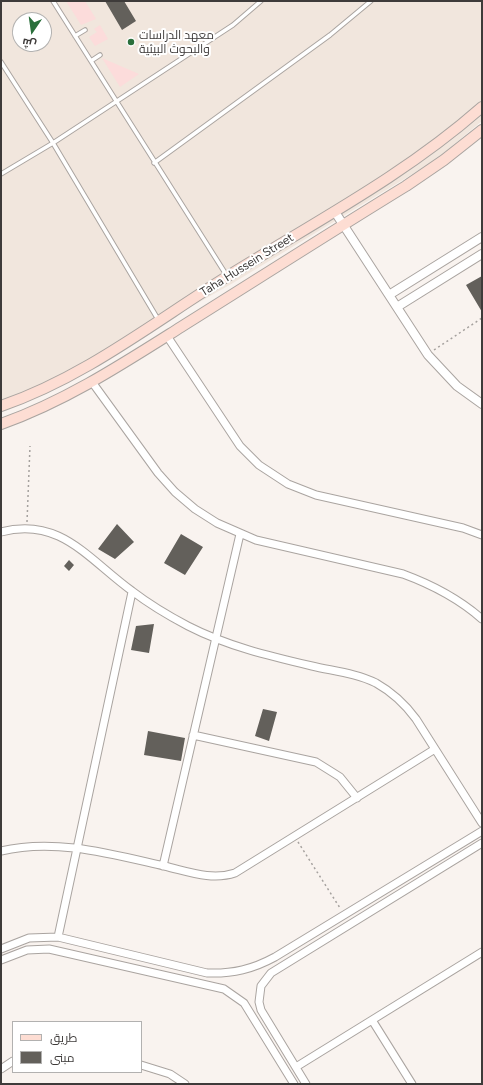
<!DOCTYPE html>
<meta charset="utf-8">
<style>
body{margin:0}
#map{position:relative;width:483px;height:1085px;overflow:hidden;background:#f9f3ef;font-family:Figtree,Cairo,sans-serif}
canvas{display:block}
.frame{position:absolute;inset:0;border:2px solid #3e3b3a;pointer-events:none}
.legend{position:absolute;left:12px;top:1021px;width:130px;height:52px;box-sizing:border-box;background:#fff;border:1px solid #b2b1b0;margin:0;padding:5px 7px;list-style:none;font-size:12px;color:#3e3b3a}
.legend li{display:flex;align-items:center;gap:8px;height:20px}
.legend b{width:20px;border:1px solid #b2b1b0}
.north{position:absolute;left:12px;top:12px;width:40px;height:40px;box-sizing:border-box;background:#fff;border:1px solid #b2b1b0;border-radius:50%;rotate:193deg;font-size:11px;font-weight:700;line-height:16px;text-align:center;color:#3e3b3a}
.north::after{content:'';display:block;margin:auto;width:14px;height:18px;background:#2a6f3b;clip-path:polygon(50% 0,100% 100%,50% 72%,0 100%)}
</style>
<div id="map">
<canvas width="483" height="1085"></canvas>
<div class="frame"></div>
<ul class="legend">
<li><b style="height:5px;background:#fdddd3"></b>طريق</li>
<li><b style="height:11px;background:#63605b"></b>مبنى</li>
</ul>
<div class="north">ش</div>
</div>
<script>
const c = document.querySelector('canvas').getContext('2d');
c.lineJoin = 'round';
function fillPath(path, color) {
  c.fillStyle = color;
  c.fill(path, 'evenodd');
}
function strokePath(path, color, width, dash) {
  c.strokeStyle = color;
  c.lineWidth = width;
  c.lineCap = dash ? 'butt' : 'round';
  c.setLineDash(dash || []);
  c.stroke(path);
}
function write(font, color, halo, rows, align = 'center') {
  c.font = font + ' Figtree,Cairo,sans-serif';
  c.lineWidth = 4;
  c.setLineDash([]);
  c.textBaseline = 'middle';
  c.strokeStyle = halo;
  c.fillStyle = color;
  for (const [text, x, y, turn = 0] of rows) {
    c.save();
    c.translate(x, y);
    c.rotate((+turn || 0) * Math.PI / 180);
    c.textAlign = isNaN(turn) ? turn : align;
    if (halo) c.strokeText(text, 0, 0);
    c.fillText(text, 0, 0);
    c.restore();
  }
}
fillPath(new Path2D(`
 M 1,1 L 482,1 L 482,121 L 434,161 L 233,283 L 159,325 L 1,410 ZM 20,20 L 44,20 L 44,44 L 20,44 Z`), '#f1e6dd');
fillPath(new Path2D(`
 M 66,1 L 85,1 L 96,19 L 81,25 Z
 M 100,25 L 108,39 L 95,46 L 89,37 L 97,32 L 94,29 Z
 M 102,58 L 139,74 L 120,87 Z`), '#fcdcdb');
fillPath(new Path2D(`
 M 105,1 L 124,1 L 136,21 L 122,30 Z
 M 482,276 L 482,312 L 466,285 Z
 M 117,524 L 134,542 L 115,559 L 98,549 Z
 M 181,534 L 203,547 L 185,575 L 164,563 Z
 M 69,560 L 74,565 L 69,571 L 64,566 Z
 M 154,624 L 149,653 L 131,650 L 136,626 Z
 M 263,709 L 277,712 L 269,741 L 255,736 Z
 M 148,731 L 185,738 L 181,761 L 144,755 Z`), '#63605b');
const service = new Path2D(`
 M 53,1 L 227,276
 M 75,36 L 85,30
 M 91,61 L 100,55
 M 1,62 L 53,143 L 159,321
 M 154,163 L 330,35 L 371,1
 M 1,174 L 53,143 L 233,25 L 261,1`);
const minor = new Path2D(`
 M 167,336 L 240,446 L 259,465 L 288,484 L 316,495 L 463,528 L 482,535
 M 92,382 L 158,473 L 175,492 L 195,509 L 217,523 L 256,540 L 403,574 C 433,585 458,598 482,619
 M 1,532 C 60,516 89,560 132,591 C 149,604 169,616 188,626 C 227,646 269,656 312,666 C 333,671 356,673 376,683 C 392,692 405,704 416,719 L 482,823
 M 193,735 L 316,762 L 340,777 L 357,798
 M 1,851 C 55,838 111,854 164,866 C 187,871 211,881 235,873 L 435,749
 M 163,866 L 240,534
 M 58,937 L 132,592
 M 1,949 L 29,938 L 58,937 L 207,973 C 233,974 253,969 275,957 L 482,831
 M 1,960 L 27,950 L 49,949 L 224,989 L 244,1003 L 294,1084
 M 372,1020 L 412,1084
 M 141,1065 L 170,1074 L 185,1084
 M 296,1067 L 482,952
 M 1,1069 L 13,1061
 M 306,1084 L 261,1010 L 259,1002 L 261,986 L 271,973 L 482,843`);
const tertiary = new Path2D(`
 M 335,212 L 428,355 L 457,386 L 482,404
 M 389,295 L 482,237
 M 397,307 L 482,254`);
const secondary = new Path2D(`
 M 1,406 C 85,377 154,322 228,276 C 315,222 405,175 482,107
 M 1,424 C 66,401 124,363 181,327 C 256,280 331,232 406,186 L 444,160 L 482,130`);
strokePath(service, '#aaa4a0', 5.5);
strokePath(minor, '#aaa4a0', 9);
strokePath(tertiary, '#aaa4a0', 10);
strokePath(secondary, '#aaa4a0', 12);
strokePath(new Path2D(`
 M 434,350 L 482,318
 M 27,522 L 30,446
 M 298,842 L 340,908`), '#a5a19e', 1.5, [2, 3]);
strokePath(service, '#fff', 3.5);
strokePath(minor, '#fff', 7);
strokePath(tertiary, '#fff', 8);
strokePath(secondary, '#fdddd3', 10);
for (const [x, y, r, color] of [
 [131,42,4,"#2a6f3b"]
]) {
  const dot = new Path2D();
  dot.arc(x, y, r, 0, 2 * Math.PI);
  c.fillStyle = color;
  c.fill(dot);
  strokePath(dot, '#fff', 1.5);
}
write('12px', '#3e3b3a', '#fff', [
 ["معهد الدراسات",139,35],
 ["والبحوث البيئية",139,49]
], 'left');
write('12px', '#3e3b3a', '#fff', [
 ["Taha Hussein Street",247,265,-32]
]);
</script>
